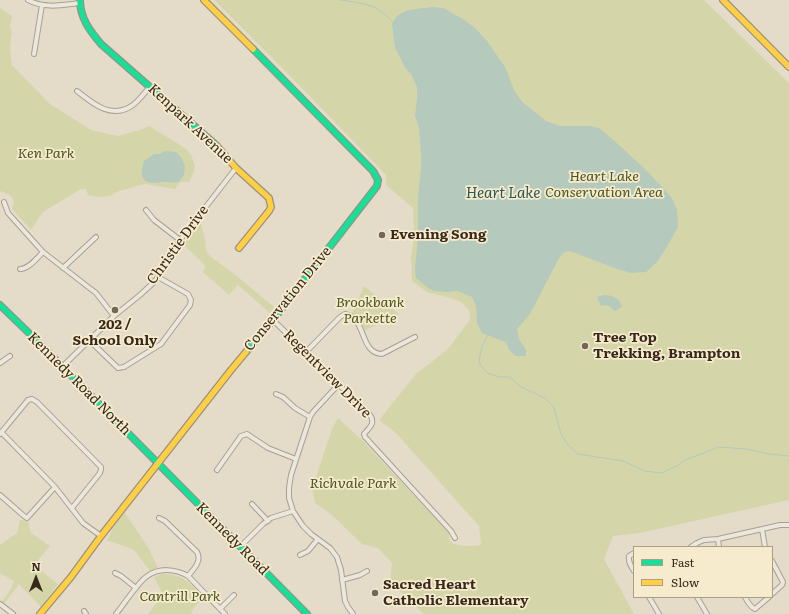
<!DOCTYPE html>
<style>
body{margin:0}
#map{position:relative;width:789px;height:614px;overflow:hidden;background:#e4dcc9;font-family:Literata,serif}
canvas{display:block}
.legend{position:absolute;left:633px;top:546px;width:140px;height:52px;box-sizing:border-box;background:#f7ebcd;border:1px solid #ab9d86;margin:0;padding:5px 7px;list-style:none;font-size:12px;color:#38281b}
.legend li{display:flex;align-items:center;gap:8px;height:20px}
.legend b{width:20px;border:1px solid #ab9d86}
.north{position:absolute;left:16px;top:558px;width:40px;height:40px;-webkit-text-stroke:3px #f7ebcd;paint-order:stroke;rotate:0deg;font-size:11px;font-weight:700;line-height:16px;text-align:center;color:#38281b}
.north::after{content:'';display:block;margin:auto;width:14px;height:18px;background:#38281b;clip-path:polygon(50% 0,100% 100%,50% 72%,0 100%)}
</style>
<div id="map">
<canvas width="789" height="614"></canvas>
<ul class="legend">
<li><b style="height:5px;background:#16e098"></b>Fast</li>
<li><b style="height:5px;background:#ffcf43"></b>Slow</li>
</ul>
<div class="north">N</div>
</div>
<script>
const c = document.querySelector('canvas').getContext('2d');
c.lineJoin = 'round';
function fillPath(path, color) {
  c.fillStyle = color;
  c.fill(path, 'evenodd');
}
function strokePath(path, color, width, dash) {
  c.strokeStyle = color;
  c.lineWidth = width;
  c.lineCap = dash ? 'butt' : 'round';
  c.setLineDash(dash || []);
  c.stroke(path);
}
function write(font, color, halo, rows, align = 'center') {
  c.font = font + ' Literata,serif';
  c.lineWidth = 3.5;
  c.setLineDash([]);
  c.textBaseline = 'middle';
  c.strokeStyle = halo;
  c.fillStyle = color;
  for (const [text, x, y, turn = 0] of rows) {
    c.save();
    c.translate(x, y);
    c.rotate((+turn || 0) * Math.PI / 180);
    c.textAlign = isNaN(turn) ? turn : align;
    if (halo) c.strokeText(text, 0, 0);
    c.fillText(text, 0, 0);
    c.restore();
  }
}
fillPath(new Path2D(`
 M 214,0 L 704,0 L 789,83 L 789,500 L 640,533 L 613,536 L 604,559 L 634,614 L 424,614 L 390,582 L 392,563 L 378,548 L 362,544 L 331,514 L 315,503 L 312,489 L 332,429 L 338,418 L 363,441 L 449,533 C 449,537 449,540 451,542 C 457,547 474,546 481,545 L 479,526 L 396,433 L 379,420 L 416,374 L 447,350 L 470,320 L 469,310 L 461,302 L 451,298 L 427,292 L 412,281 L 411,258 L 414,234 L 413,208 L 386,185 L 386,175 L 291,77 Z
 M 0,8 L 12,16 L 10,27 L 12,31 L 10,48 L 12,65 L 50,104 L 91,130 L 118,136 L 140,130 L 149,126 L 185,148 L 191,155 L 195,165 L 194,172 L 189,182 L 180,182 L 175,189 L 145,184 L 119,191 L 110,196 L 99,197 L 88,195 L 86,189 L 81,189 L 43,212 L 31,230 L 12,209 L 14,201 L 10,195 L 0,191 Z
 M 200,220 C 203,230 206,240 206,250 L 210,256 L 238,277 L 274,307 L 270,313 L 238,285 L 229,295 L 203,272 L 206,266 L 183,244 L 189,234 Z
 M 364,286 L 399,314 L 364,331 L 362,326 L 352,313 Z
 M 125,513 L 148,547 L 158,568 L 150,571 L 134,550 L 110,541 L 107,541 C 111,531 116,520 125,513 Z
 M 20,520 L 28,521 L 31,533 L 50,546 L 34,565 L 58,584 L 41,607 L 19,584 L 4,604 L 1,603 L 11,589 L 14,581 L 0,573 L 0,545 L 17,533 Z
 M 162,574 C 184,574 189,583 204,597 L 191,611 L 193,614 L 148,614 L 163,595 L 154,577 Z`), '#d5d5aa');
fillPath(new Path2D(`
 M 433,7 L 443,8 L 463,19 L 475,28 L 487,41 L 505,67 L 514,90 L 522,102 L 546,121 L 560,126 L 590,126 L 599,128 L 619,145 L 646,170 L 672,198 L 677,210 L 678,227 L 665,250 L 657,262 L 646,272 L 631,273 L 617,269 L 570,251 L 564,252 L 559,258 L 530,314 L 517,329 L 519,339 L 526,350 L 526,356 L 516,356 L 509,350 L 506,342 L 482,333 L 477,323 L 476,306 L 472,297 L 457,291 L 448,292 L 434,291 L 428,288 L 416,278 L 415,269 L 418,236 L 418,197 L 421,169 L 421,154 L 419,128 L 415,116 L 417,98 L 417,87 L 411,74 L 406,69 L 395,48 L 392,24 L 397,16 L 406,11 L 415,9 Z
 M 164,151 L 176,152 L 181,157 L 185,166 L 184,175 L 179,182 C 173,183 168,182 163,182 C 159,182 160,183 156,183 C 140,183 140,174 144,161 L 154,154 L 160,154 Z
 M 604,295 C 613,295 620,299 622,307 L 615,311 L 613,310 C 610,305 606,304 601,306 L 597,297 Z`), '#b5c9bc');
strokePath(new Path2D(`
 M 341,0 C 352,2 369,3 379,10 C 384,13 389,18 394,23
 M 488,335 C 482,345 480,351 479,363 L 487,373 L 500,377 L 510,377 L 521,387 L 545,398 L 554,408 L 561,434 L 568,445 L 578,454 L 623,461 L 645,471 L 661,473 L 677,466 L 683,461 L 719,447 L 746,449 L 769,454 L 789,456`), '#b5c9bc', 1);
const street = new Path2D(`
 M 28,0 C 44,9 63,5 80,3
 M 34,54 L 42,5
 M 77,91 C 93,104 112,120 133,105 C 139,100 145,93 150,86
 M 4,202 L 8,213 L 43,252 L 96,293 L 114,316
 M 146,210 L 154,220 L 180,240
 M 63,268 L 96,237
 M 20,269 C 29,269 37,258 43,252
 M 273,320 L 370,415 C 376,423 369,428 364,434 L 365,437 L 451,531 L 455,538
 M 89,340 L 118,368 L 124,367 L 161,344 L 190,305 L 191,300 L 188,294 L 158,277
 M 306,352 L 340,317 L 345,314 C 367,318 359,353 382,354 L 415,337
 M 0,363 L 10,356
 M 62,367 L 114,316 L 140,295 L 153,283 L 158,277 L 180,240 L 236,168
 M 339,384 L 313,412 L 310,417 L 291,475 L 289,488 L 289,498 L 293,511 L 303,526 L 311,534 L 330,548 L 337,557 L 341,570 L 345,601 L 348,607 L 353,614
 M 276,394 L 283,397 L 295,408 L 310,417
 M 1,432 L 55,487 L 83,523 L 101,536
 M 0,434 L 28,400 L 32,399 L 37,402 L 101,467 L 101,469 L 100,473 L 72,508
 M 217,470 L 241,436 L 247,434 L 268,448 L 296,459
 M 0,495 L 24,516 L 27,518 L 55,487
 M 252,504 L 268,521
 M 159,518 L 165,521 L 197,552 C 202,561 194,569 188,576
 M 762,529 L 765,547
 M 718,539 L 719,547
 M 240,547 L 263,524 L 271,518 L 293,511
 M 691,547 L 697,543 L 704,540 L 718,539 L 780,525 L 789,525
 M 634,553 L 629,556 C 628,562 631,566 634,571
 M 300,555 L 308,551 L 318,539
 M 772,561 L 783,582 L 782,585 L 772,594
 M 115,573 L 121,576 L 136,588
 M 342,580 L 360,575 L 367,571
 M 649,597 L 659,614
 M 697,597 L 707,614
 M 745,597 C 747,601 750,607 755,609 L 769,597
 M 0,604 L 13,614
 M 220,609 L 234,595
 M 84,611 L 86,614
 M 116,614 C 125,603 136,585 146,577 C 159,567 176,569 188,576 L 225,614`);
const fast = new Path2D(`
 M 80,0 C 80,18 90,31 101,44 L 216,145
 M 0,305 L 31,335 L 307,614
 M 246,352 L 273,320 L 377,186 L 378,180 L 373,171 L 253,49`);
const slow = new Path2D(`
 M 204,0 L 253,49
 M 723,0 L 789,67
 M 216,145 L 236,168 L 269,198 L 271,207 L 269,211 L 239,248
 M 40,614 L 71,577 L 101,536 L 231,370 L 246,352`);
strokePath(street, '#a9a093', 6);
strokePath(fast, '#999083', 8);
strokePath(slow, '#999083', 8);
strokePath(street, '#ece7dc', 4);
strokePath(fast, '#16e098', 5.5);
strokePath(slow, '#ffcf43', 5.5);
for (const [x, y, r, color] of [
 [382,235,4,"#746758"],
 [115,310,4,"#746758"],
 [585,346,4,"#746758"],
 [375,593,4,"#746758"]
]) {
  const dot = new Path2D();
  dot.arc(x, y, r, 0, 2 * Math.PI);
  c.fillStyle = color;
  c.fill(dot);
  strokePath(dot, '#f7ebcd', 1.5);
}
write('14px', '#38281b', '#f7ebcd', [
 ["Kenpark Avenue",190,124,43],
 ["Christie Drive",178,245,-54],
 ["Conservation Drive",288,299,-51],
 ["Regentview Drive",327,374,45],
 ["Kennedy Road North",79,384,45],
 ["Kennedy Road",232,539,45]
]);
write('italic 14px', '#495520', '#f7ebcd', [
 ["Ken Park",46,154],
 ["Heart Lake",604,177],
 ["Conservation Area",604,193],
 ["Brookbank",370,303],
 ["Parkette",370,319],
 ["Richvale Park",353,484],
 ["Cantrill Park",180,597]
]);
write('bold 14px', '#38281b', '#f7ebcd', [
 ["Evening Song",390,235],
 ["202 /",115,325,"center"],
 ["School Only",115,341,"center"],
 ["Tree Top",593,338],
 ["Trekking, Brampton",593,354],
 ["Sacred Heart",383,585],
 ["Catholic Elementary",383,601]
], 'left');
write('italic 15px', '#295855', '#f7ebcd', [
 ["Heart Lake",503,194]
]);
</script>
